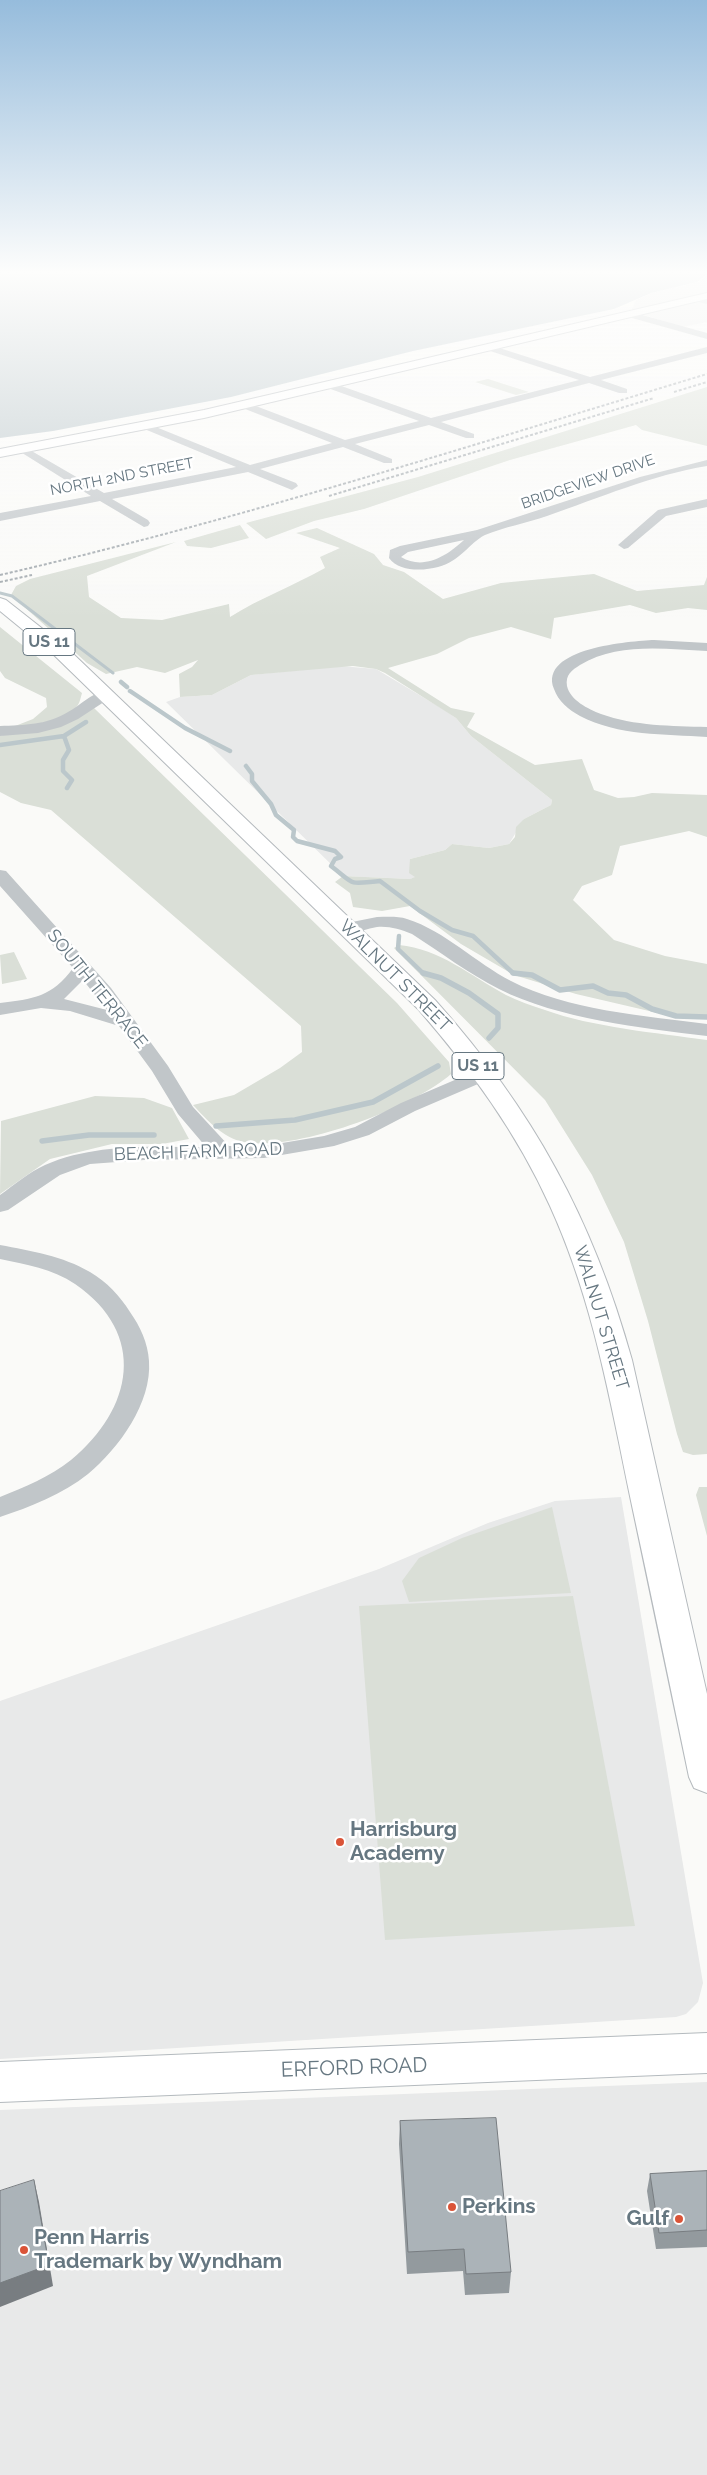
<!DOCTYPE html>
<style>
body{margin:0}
canvas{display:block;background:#fafaf8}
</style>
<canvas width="707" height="2475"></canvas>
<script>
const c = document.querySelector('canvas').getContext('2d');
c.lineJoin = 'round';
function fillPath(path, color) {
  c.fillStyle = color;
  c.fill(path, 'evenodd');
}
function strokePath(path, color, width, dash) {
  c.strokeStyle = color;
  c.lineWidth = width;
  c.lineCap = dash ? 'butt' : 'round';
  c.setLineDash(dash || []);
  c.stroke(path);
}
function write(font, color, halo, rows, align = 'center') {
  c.font = font + ' Raleway,sans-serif';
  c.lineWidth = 5;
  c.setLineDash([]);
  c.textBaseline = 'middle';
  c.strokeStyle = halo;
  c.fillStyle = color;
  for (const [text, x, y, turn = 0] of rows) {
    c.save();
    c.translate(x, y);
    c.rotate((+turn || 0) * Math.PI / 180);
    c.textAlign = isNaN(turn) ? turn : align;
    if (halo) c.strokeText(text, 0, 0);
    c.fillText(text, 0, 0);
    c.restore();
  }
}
fillPath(new Path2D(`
 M 707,275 L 707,322 L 683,327 L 631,311 L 636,300 L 652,293 L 699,282 Z
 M 340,666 L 376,669 L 441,708 L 456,718 L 471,736 L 552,800 L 551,805 L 524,819 L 509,844 L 489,848 L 452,844 L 445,850 L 410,859 L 416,877 L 410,879 L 343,876 L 166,702 L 180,697 L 212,695 L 251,675 Z
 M 621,1497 L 703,1983 L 698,2002 L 686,2014 L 676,2017 L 0,2059 L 0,1701 L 379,1569 L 488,1523 L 555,1501 Z
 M 707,2082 L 707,2475 L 0,2475 L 0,2110 Z`), '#e8e9e9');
fillPath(new Path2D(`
 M 488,379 L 529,392 L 516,395 L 475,382 Z
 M 707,387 L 707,446 L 642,430 L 636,425 L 510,460 L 364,509 L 314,521 L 266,539 L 246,523 L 418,477 Z
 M 240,525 L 249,538 L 211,548 L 187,546 L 184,541 Z
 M 317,528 L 374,554 L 383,565 L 404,572 L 443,599 L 501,583 L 594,574 L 637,591 L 704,585 L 707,577 L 707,610 L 688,608 L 656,613 L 630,605 L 554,618 L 551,639 L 511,627 L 469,638 L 437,654 L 388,668 L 451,708 L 475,713 L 467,727 L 535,765 L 582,759 L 594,790 L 618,798 L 634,797 L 652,793 L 707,795 L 707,837 L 689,831 L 620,846 L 612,875 L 582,886 L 573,900 L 614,940 L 665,956 L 707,964 L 707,1017 L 662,1014 L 576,994 L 514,975 L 461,944 L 410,906 L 382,911 L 353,907 L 350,893 L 335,882 L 343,876 L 410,879 L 415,877 L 409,873 L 410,859 L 445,850 L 452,844 L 489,848 L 509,844 L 515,837 L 516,827 L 524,819 L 551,805 L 552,800 L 471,736 L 456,718 L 385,673 L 376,669 L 353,666 L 251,675 L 212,695 L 180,697 L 179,674 L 192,667 L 198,660 L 165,673 L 137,667 L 106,674 L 87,663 L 11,595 L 16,586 L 30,579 L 176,542 L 87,576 L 89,597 L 121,618 L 162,620 L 229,604 L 230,617 C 260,598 293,586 325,568 L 320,557 L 340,548 L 296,533 Z
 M 0,627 L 82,693 C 81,696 80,702 78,705 C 66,722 28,725 10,728 L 33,719 L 47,707 L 46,698 L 5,678 L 0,671 Z
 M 94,708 L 397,1003 L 449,1062 L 451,1074 C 413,1108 295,1152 244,1142 C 223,1138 207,1120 193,1105 L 234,1095 L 280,1068 L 302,1052 L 301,1026 L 51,810 L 21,803 L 0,792 L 0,736 Z
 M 399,945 C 440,949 471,976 506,995 C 518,1001 532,1006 545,1010 C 592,1027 657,1033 707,1040 L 707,1454 L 693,1455 L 683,1452 L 677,1434 L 648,1321 L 624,1242 L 592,1175 L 545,1100 L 394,948 Z
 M 14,952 L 27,979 L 2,984 L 0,955 Z
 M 95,1096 L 144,1098 L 172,1108 L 189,1139 L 162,1144 L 112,1144 L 50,1159 L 0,1194 L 1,1121 Z
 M 699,1487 L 707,1487 L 707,1536 L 696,1495 Z
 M 552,1507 L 571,1593 L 409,1602 L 402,1581 L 419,1558 L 462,1538 Z
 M 573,1596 L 635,1926 L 385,1940 L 359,1606 Z`), '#dadfd7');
fillPath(new Path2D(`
 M 0,272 L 707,272 L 707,274 L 697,282 L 651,293 L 614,309 L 413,351 L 231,397 L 53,431 L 0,438 Z`), '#bbc7cb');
strokePath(new Path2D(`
 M 0,593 L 12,596 L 113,673`), '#bbc7cb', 3);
strokePath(new Path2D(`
 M 121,682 L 127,687
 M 130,691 L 185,728 L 230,751
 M 64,736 L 69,750 L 63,760 L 63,771 L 72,780 L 67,788
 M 0,745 L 64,736 L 86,722
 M 246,766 L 252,774 L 252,781 L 271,804 L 276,815 L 294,830 L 293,837 L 297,841 L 335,851 L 341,857 L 335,859 L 331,866 C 357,886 347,884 380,881 L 420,911 L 452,930 L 473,936 L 513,973 L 522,974
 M 399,936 L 398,949 L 424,974`), '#bbc7cb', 4.5);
strokePath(new Path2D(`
 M 423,973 L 441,978 L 469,993 L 498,1014 L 498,1028 L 489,1038
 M 513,973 L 532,975 L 560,990 L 593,986 L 608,993 L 626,995 L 652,1009 L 676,1016 L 707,1017
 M 216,1126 L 295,1120 L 373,1102 L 438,1066
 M 42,1141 L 89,1135 L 154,1135`), '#bbc7cb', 5.5);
const secondary = new Path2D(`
 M 707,2033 L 707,2073 L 0,2102 L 0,2062 Z`);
const primary = new Path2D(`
 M 707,293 L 707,299 L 204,418 L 0,457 L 0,449 L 204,410 Z
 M 0,598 L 6,600 L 67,648 L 435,1000 C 533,1110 593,1219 632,1360 L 707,1694 L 707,1793 L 694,1788 L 689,1777 C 670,1685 651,1593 631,1501 C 610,1400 593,1300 550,1206 C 517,1133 471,1070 419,1010 L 55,656 L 0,611 Z`);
strokePath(secondary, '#b4babe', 2);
strokePath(primary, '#b5babe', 2);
fillPath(new Path2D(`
 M 697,296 L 707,298 L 707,304 L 694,301 L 692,299 Z
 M 628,311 L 707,333 L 707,339 L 625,316 L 623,314 Z
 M 484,345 L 490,345 L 590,377 L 707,347 L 707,353 L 601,380 L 627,389 L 627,393 L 619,393 L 589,383 L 441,422 L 474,434 L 474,438 L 466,438 L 429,425 L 355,444 L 392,459 L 392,463 L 384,463 L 343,447 L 260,469 L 296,483 L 298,486 L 292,490 L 248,472 L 112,499 L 148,520 L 150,523 L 148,526 L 144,527 L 100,501 L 0,521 L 0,513 L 91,496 L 19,451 L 19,447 L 23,446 L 104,493 L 236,467 L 142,428 L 142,424 L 146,423 L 250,465 L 332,443 L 240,407 L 240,403 L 248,403 L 345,440 L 419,421 L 325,387 L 325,383 L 333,383 L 431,418 L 579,380 L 484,349 Z
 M 707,460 L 707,466 C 652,475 599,498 547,516 C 527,523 504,527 485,535 C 469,543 461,561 438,567 C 423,571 399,572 389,558 L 390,550 L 400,546 L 477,530 L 640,477 ZM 464,540 C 448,555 424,571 401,557 L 408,552 Z
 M 707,499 L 707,507 L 666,516 L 628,548 L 624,549 L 618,545 L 658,510 Z
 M 654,640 L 707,643 L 707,651 C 665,649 618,642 580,665 C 572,670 565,675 567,686 C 570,700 588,709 601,714 C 634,726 672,726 707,727 L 707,737 C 665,734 618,736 580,716 C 569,710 558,701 554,689 C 538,648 631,641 654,640 Z
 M 105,691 L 110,692 L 112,695 L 110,698 L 78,719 L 61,727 L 38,733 L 0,736 L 0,726 C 24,725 47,725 68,712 C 81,705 90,694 105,691 Z
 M 0,870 L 6,871 L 111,988 L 168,1066 L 193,1107 L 229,1146 L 264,1146 L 324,1136 L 355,1127 L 401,1103 L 478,1070 L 485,1068 L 492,1070 L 495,1074 L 492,1078 L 415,1111 L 369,1135 L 334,1146 L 264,1158 L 144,1160 L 90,1164 L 60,1175 L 8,1210 L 0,1212 L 0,1195 C 14,1185 29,1172 45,1165 C 95,1143 153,1147 206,1147 L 178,1114 L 152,1071 L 119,1026 L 70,1011 L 41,1008 L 0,1015 L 0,1003 C 33,999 52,997 73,968 L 0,886 ZM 83,980 L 107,1010 L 64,999 Z
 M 377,917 C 387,917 398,916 407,919 C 445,931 476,963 511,981 C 567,1010 645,1016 707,1024 L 707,1036 C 641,1028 559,1019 499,989 C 469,974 440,952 412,934 C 400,929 389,926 377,927 C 365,929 354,935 342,932 L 339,928 L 342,924 Z
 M 0,1245 C 31,1251 63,1256 90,1272 C 107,1282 120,1296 130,1312 C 140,1326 148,1343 149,1361 C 152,1403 119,1448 88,1474 C 63,1494 30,1507 0,1517 L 0,1497 C 24,1487 50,1477 71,1460 C 133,1409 148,1334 75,1284 C 53,1269 25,1264 0,1259 Z`), '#c1c6c9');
fillPath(secondary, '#fff');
fillPath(primary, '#fff');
strokePath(new Path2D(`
 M 674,392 L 707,382
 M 329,496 L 654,398
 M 0,575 C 239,520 472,445 707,374
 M 0,582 L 32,575`), '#a3aaaf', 2, [3, 2]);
fillPath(new Path2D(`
 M 400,2121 L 511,2272 L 509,2293 L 465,2295 L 463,2271 L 407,2274 L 399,2144 Z
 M 707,2171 L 707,2247 L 656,2249 L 647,2191 L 650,2174 Z`), '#939a9e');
fillPath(new Path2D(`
 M 34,2180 L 39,2202 L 53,2286 L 0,2307 L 0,2283 Z`), '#787d81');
const building = new Path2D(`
 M 496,2118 L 511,2272 L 466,2274 L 464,2249 L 408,2252 L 400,2121 Z
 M 707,2171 L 707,2230 L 659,2233 L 650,2174 Z
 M 34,2180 L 49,2265 L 0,2283 L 0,2191 Z`);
fillPath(building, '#abb3b8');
strokePath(building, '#787d81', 1);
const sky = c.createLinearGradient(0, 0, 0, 619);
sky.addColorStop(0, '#96bcdc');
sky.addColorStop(0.44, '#fdfdfc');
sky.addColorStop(1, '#fdfdfc00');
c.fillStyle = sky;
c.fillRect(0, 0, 707, 619);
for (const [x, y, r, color] of [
 [340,1842,5,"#da5438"],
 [452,2207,5,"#da5438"],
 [679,2219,5,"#da5438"],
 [24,2250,5,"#da5438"]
]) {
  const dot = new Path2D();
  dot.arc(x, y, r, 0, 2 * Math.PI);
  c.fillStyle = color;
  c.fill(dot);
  strokePath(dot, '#fff', 2);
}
write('15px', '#667781', '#fff', [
 ["NORTH 2ND STREET",122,477,-11],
 ["BRIDGEVIEW DRIVE",588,482,-19]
]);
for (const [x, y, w] of [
 [49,642,52],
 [478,1066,52]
]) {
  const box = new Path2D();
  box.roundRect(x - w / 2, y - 13.5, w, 27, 4);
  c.fillStyle = '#fff';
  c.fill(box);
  strokePath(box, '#667781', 1);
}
write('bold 16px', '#667781', null, [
 ["US 11",49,642],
 ["US 11",478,1066]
]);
write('18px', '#667781', '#fff', [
 ["WALNUT STREET",395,976,45],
 ["SOUTH TERRACE",97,989,51],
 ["BEACH FARM ROAD",198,1152,-2],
 ["WALNUT STREET",601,1318,73]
]);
write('bold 21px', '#667781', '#fff', [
 ["Harrisburg",350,1830],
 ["Academy",350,1854],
 ["Perkins",462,2207],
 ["Gulf",669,2219,"right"],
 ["Penn Harris",34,2238],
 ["Trademark by Wyndham",34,2262]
], 'left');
write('21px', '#667781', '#fff', [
 ["ERFORD ROAD",354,2068,-2]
]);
</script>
